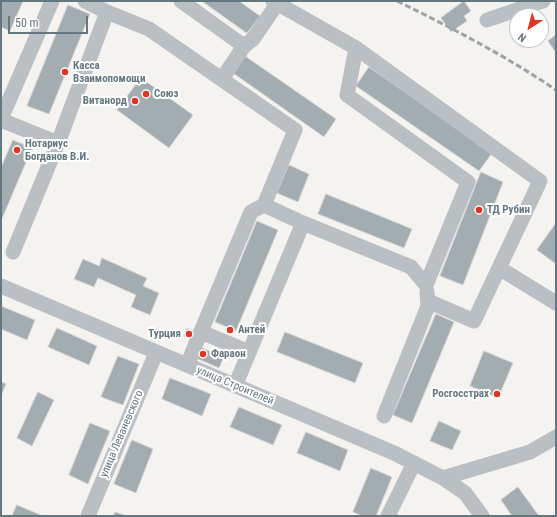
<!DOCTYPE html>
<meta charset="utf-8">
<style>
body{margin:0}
#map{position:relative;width:557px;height:517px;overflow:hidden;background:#f4f3ef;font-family:"Roboto Condensed",sans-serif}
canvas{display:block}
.frame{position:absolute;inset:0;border:2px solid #637780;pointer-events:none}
.north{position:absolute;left:509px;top:8px;width:40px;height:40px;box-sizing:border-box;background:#fff;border:1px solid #c1c9cc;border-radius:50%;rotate:216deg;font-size:11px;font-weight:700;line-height:16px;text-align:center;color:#637780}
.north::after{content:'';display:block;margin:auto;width:14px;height:18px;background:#df3524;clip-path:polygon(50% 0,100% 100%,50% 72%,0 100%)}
.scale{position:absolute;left:8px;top:16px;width:80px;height:18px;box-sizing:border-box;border:2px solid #637780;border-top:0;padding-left:5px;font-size:12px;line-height:14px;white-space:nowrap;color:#637780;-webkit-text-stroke:3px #fff;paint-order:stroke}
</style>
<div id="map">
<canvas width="557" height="517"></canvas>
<div class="frame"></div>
<div class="north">N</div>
<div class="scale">50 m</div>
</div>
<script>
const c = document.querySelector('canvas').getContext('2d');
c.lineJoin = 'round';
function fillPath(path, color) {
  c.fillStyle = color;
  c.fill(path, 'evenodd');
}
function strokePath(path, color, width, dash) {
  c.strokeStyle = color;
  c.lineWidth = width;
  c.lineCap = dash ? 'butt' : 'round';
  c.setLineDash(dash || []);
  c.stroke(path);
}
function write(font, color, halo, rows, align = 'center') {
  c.font = font + ' "Roboto Condensed",sans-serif';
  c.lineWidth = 4;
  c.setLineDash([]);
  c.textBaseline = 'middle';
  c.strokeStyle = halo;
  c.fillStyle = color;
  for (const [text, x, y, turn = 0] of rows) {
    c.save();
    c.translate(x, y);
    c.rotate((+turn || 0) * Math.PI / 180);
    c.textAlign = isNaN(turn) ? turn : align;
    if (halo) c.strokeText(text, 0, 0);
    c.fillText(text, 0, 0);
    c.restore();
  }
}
const building = new Path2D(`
 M 1,1 L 23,1 L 10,31 L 1,27 Z
 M 202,1 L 239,1 L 260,16 L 247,33 Z
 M 464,1 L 471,11 L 464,16 L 467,21 L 451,32 L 441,18 Z
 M 68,5 L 90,14 L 49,114 L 27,106 Z
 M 556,35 L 556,53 L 548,41 Z
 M 245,56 L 336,119 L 324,137 L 233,73 Z
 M 369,67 L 492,153 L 479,171 L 356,86 Z
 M 141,78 L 193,115 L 169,148 L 117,110 Z
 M 13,140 L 32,148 L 1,221 L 1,168 Z
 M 289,165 L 309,174 L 298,202 L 277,193 Z
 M 481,172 L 503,182 L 463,285 L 440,276 Z
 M 326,194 L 412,229 L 404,248 L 318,214 Z
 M 257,221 L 278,230 L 236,331 L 215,322 Z
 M 556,223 L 556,264 L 537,250 Z
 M 102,258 L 147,278 L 143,286 L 159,293 L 150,315 L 131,307 L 136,295 L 98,278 L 94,287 L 74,279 L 83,259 L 99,266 Z
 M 1,306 L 35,320 L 27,340 L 1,329 Z
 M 436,314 L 454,322 L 412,423 L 393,415 Z
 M 57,328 L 97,346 L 89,365 L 48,347 Z
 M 187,328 L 195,332 L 192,339 L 184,336 Z
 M 285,332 L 363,363 L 355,383 L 277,352 Z
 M 200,347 L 224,357 L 219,368 L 196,358 Z
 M 484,351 L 513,363 L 498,398 L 470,386 Z
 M 118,356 L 139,364 L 123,405 L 101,397 Z
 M 170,378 L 211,394 L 202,416 L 162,399 Z
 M 1,382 L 6,384 L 1,396 Z
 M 38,392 L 54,400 L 32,446 L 17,438 Z
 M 239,407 L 282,425 L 273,445 L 230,427 Z
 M 439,421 L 461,431 L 452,450 L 430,441 Z
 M 90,423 L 110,431 L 88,484 L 69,475 Z
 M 306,432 L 348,450 L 340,471 L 297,453 Z
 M 132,440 L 153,449 L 136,493 L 114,484 Z
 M 371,468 L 392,477 L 376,516 L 362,516 L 353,512 Z
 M 518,487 L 539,516 L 512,516 L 501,500 Z
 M 17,505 L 43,516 L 12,516 Z
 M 115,512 L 127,516 L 114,516 Z`);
fillPath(building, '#a3acb0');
strokePath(building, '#d5d4d2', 1);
strokePath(new Path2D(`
 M 85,1 L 107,12 L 149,29 L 295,130 L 264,205 L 303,223
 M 181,1 L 244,46 L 222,79
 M 273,1 L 356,48 L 540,181 L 474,321 L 428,301
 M 487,20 L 543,1
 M 244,46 L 253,39 L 277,4
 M 1,119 L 52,1
 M 1,120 L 58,143
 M 13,252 L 58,143 L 107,12
 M 499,268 L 556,303
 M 1,286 L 394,453 L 443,478 L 465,493 L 482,516
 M 201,332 L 249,352
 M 187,365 L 251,212 L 264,205
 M 235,386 L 303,223 L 411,267 L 426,285 L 468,182 L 347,95 L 356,48
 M 384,416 L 428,306 L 427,292
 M 443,478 L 530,452 L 556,437
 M 88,516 L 156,353
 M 388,516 L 414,463`), '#b9bfc2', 15);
strokePath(new Path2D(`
 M 397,1 C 452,28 506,56 556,90`), '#9ba4a7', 3, [6, 3]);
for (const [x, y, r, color] of [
 [65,72,4,"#df3524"],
 [146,94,4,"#df3524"],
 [135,101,4,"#df3524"],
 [17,150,4,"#df3524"],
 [479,210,4,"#df3524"],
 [230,330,4,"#df3524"],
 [189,334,4,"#df3524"],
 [203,354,4,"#df3524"],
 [497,394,4,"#df3524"]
]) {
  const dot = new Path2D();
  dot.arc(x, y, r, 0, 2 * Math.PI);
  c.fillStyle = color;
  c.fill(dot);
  strokePath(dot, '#fff', 1.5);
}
write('bold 11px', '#637780', '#fff', [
 ["Касса",73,66],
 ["Взаимопомощи",73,79],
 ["Союз",154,94],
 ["Витанорд",127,101,"right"],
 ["Нотариус",25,144],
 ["Богданов В.И.",25,157],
 ["ТД Рубин",487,210],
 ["Антей",238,330],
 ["Турция",181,334,"right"],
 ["Фараон",211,354],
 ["Росгосстрах",489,394,"right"]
], 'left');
write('11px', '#637780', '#fff', [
 ["улица Строителей",235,386,23],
 ["улица Леваневского",122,434,-67]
]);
</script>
